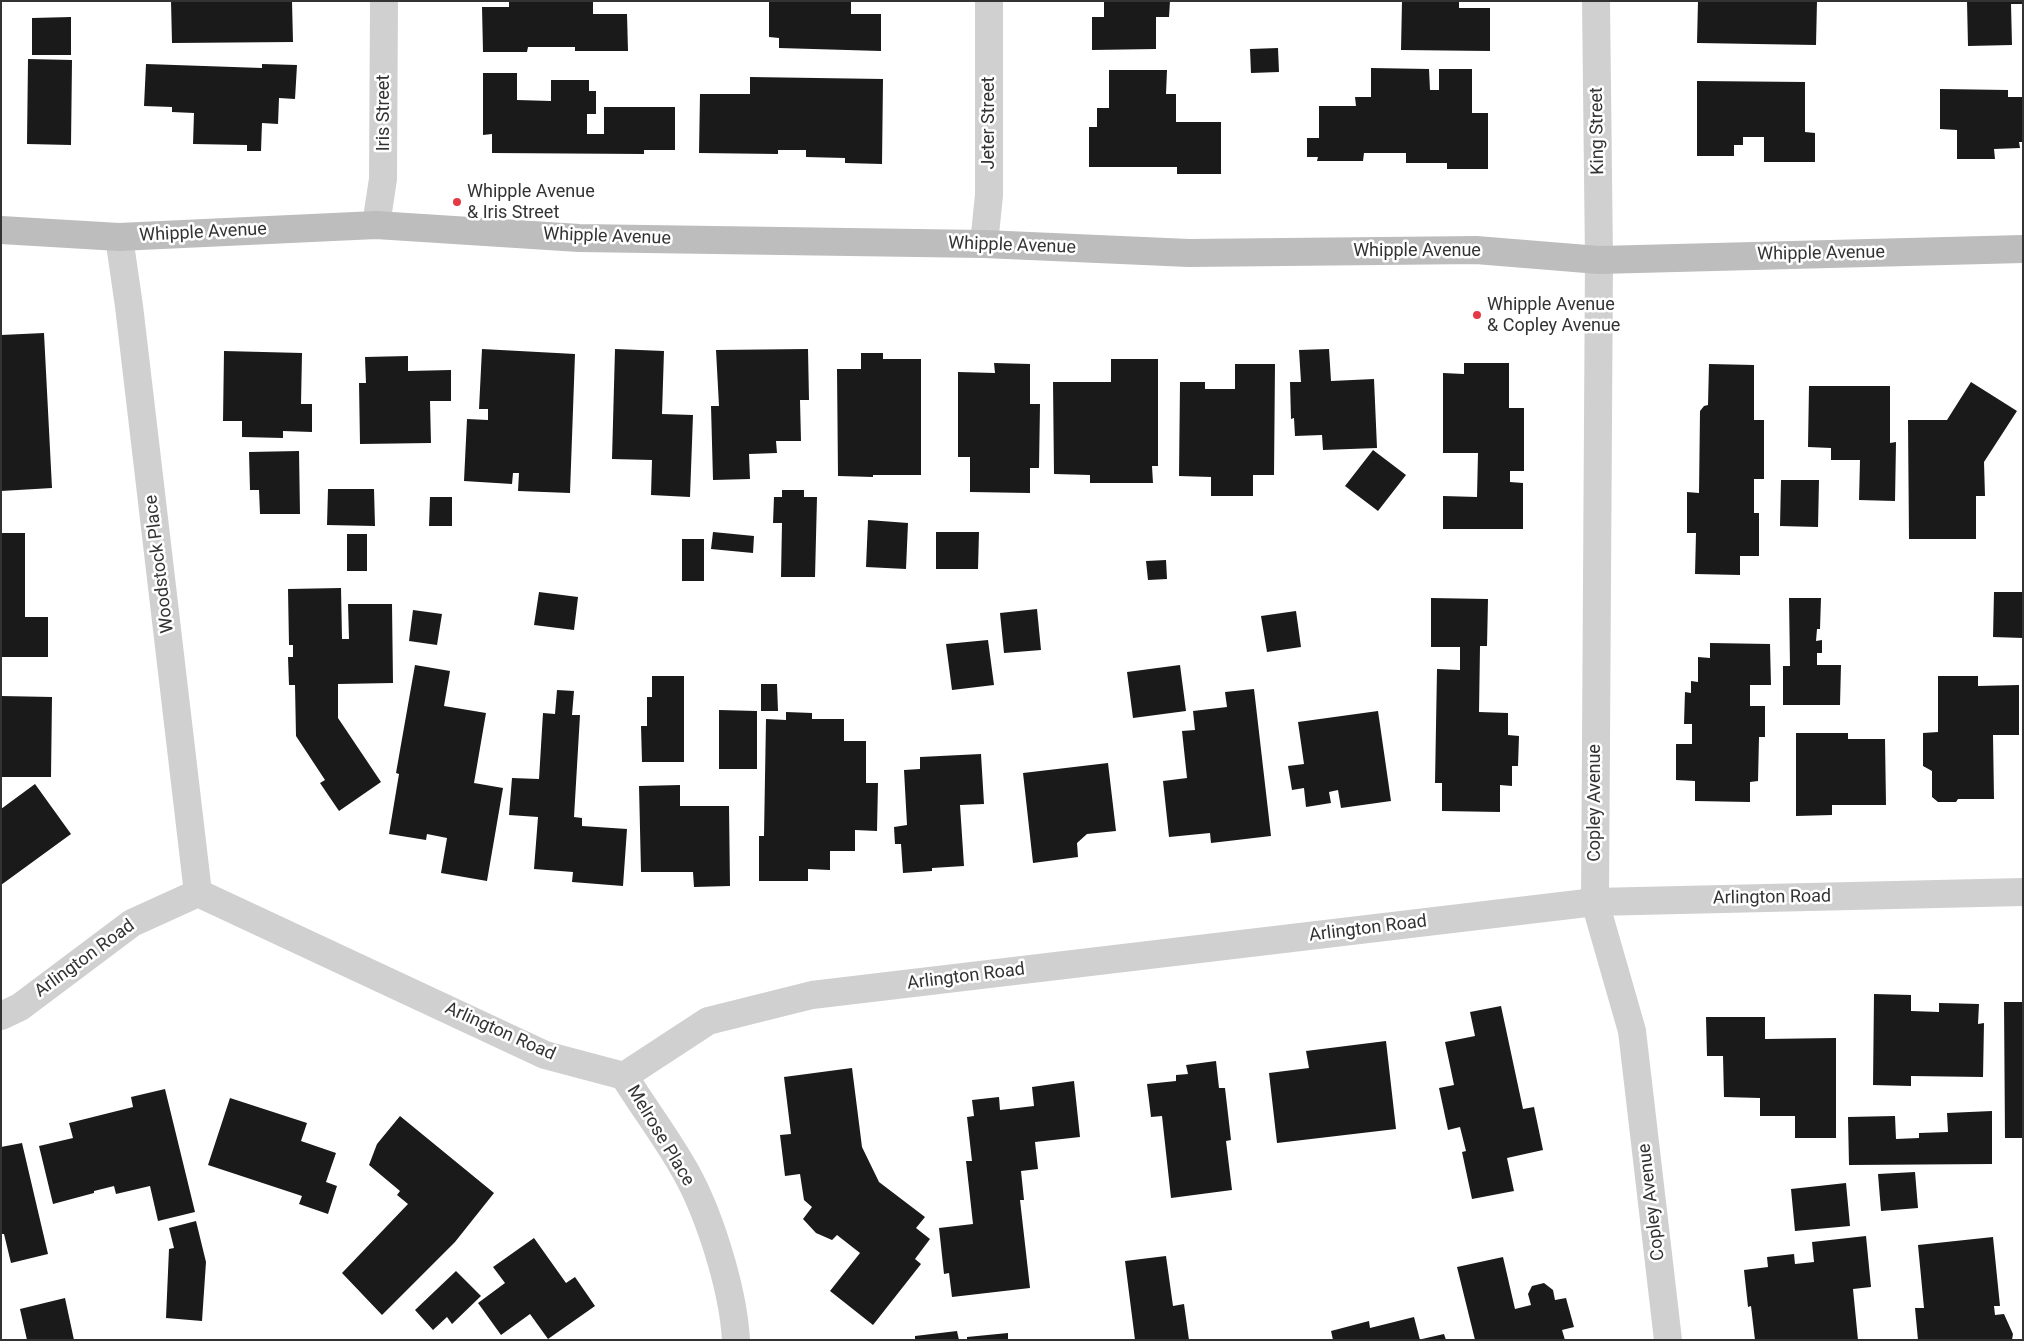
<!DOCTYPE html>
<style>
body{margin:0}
#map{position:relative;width:2024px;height:1341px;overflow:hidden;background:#fff;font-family:Roboto,sans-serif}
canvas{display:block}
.frame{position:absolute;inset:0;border:2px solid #333;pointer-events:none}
</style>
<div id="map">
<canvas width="2024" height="1341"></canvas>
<div class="frame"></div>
</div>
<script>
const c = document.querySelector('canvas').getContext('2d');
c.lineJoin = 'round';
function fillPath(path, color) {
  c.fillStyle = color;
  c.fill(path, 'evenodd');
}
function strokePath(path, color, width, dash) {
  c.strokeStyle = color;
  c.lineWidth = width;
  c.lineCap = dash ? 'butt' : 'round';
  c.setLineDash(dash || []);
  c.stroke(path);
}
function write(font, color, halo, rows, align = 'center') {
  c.font = font + ' Roboto,sans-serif';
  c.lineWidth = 5;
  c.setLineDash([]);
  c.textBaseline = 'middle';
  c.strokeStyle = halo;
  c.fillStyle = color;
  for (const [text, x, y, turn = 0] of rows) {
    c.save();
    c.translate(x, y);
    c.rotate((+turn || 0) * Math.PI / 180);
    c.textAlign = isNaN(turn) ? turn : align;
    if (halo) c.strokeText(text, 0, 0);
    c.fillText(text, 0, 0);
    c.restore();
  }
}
fillPath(new Path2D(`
 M 171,1 L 292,1 L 293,42 L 172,43 Z
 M 509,1 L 593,1 L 593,14 L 627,14 L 628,51 L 575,51 L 575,47 L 528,47 L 527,52 L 483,52 L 482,7 L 509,7 Z
 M 769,1 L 851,1 L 851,14 L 881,14 L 881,51 L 779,48 L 779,38 L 769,37 Z
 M 1104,1 L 1170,1 L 1169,17 L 1156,17 L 1156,49 L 1092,50 L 1092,17 L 1104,17 Z
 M 1402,1 L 1459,1 L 1459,8 L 1490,8 L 1490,51 L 1401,50 Z
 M 1698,1 L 1817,1 L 1816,45 L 1697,43 Z
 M 1967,1 L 2023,1 L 2023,4 L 2011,4 L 2012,45 L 1968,46 Z
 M 71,17 L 71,55 L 32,55 L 32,18 Z
 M 1278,48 L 1279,72 L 1251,73 L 1250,49 Z
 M 28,59 L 72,60 L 71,145 L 27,144 Z
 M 146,64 L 262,68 L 262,64 L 297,65 L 295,99 L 279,98 L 278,124 L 262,123 L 261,151 L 247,151 L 247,145 L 193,144 L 194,113 L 172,112 L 172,107 L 144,106 Z
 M 1371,68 L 1429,69 L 1430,90 L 1439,90 L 1439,69 L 1472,69 L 1472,113 L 1488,113 L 1488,169 L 1447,169 L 1447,163 L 1406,163 L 1406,153 L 1364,153 L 1363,161 L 1317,161 L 1318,157 L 1307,157 L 1307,138 L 1319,138 L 1319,106 L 1356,106 L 1355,97 L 1371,97 Z
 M 1109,70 L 1167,70 L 1166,94 L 1176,94 L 1176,122 L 1221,122 L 1221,174 L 1177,174 L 1177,167 L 1089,167 L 1089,127 L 1097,127 L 1097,108 L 1109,108 Z
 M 483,73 L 517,73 L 517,100 L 551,101 L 551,80 L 589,80 L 589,91 L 596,91 L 596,114 L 587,114 L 587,134 L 604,134 L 604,107 L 675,107 L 675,150 L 644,150 L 644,154 L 492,153 L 492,134 L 483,135 Z
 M 750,77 L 883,79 L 882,164 L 845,163 L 845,158 L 806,157 L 806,150 L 778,150 L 778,154 L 699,153 L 700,94 L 750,94 Z
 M 1697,81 L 1805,82 L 1805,132 L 1815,133 L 1815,162 L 1764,162 L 1764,137 L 1743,137 L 1743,145 L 1734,145 L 1734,156 L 1697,156 Z
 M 1940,89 L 2008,90 L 2008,97 L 2023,97 L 2023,142 L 2019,142 L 2020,148 L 1994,149 L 1995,159 L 1957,159 L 1957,130 L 1940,129 Z
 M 44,333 L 52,488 L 1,491 L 1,335 Z
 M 482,349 L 575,354 L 570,493 L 518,491 L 519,473 L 513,473 L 512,484 L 464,481 L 467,419 L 488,420 L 488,409 L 479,409 Z
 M 615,349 L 664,351 L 662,414 L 693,415 L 690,497 L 651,495 L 652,460 L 612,459 Z
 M 808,349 L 809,400 L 800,400 L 801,441 L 776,441 L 777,453 L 749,454 L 750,479 L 713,480 L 711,406 L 719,406 L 716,350 Z
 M 1329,349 L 1331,381 L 1374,379 L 1377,448 L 1323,450 L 1322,435 L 1295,436 L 1294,418 L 1291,419 L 1290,382 L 1301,382 L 1299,350 Z
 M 224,351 L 302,353 L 301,404 L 312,404 L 312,432 L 283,431 L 283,438 L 242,437 L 242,421 L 223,421 Z
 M 861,353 L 883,353 L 883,359 L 921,359 L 921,475 L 873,475 L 873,477 L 838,476 L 837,369 L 861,369 Z
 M 408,356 L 408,371 L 451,370 L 451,401 L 430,401 L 431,443 L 360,444 L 359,383 L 366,383 L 365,357 Z
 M 1111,359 L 1158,359 L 1158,466 L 1152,466 L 1153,483 L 1090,483 L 1090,475 L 1054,474 L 1053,382 L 1111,382 Z
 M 994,363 L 1030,364 L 1030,404 L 1040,404 L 1039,468 L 1030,468 L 1030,493 L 970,492 L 970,457 L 958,457 L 958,372 L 995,373 Z
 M 1464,363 L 1509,363 L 1509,408 L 1524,408 L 1524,471 L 1510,471 L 1510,482 L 1523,483 L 1523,529 L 1443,529 L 1443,496 L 1477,497 L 1478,453 L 1443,453 L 1443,373 L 1464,374 Z
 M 1235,364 L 1275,364 L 1274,475 L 1253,475 L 1253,496 L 1211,496 L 1211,477 L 1179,476 L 1180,382 L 1205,382 L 1205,389 L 1235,389 Z
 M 1709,364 L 1754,365 L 1754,420 L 1764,420 L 1764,479 L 1754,479 L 1754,513 L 1759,513 L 1759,556 L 1740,556 L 1740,575 L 1695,574 L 1696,533 L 1687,533 L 1687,492 L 1699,493 L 1700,411 L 1704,406 L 1708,405 Z
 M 1971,382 L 2017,411 L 1984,462 L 1985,496 L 1976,496 L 1976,539 L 1909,539 L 1908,420 L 1947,420 Z
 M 1809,386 L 1890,386 L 1890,443 L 1896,442 L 1895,501 L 1859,500 L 1860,460 L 1831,460 L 1831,448 L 1808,447 Z
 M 1373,450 L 1406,475 L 1378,511 L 1345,486 Z
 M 299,451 L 300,514 L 260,514 L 259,490 L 250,490 L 249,452 Z
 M 1781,480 L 1819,480 L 1818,527 L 1780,526 Z
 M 328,489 L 374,489 L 375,526 L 327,525 Z
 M 782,490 L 804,490 L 804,497 L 817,497 L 815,577 L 781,577 L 782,523 L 773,523 L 774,497 L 782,497 Z
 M 430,497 L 452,497 L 452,526 L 429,526 Z
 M 868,520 L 908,523 L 906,569 L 866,567 Z
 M 713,532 L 754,536 L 753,553 L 711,549 Z
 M 936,532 L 979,532 L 978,569 L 936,569 Z
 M 1,533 L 25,533 L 25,617 L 48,617 L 48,657 L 1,657 Z
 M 347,534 L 367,534 L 367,571 L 347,571 Z
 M 682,539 L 704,539 L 704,581 L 682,581 Z
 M 1166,560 L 1167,579 L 1148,580 L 1146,561 Z
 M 341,588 L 342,639 L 349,639 L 348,604 L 392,604 L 393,683 L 338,684 L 338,718 L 381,782 L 339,811 L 320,783 L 325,780 L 296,736 L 295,685 L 289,685 L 288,657 L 293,657 L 293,645 L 289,645 L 288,589 Z
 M 539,592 L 578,597 L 574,630 L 534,625 Z
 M 1994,592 L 2023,592 L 2023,638 L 1993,637 Z
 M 1431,598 L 1488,599 L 1487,646 L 1480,646 L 1479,712 L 1508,713 L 1508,735 L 1519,736 L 1518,766 L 1512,766 L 1512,786 L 1500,785 L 1500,812 L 1442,811 L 1442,783 L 1435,783 L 1437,669 L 1460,670 L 1460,647 L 1431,647 Z
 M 1789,598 L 1821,598 L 1820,629 L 1817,629 L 1816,641 L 1822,640 L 1822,653 L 1817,653 L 1817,665 L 1841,665 L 1840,705 L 1783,705 L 1783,666 L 1790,666 Z
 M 1037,609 L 1041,650 L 1004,653 L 1000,613 Z
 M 413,610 L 442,614 L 437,645 L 409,641 Z
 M 1296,611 L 1301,647 L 1267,652 L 1261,616 Z
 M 988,640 L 994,685 L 952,690 L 946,644 Z
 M 1710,643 L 1770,644 L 1771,685 L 1750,685 L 1750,706 L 1765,706 L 1765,737 L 1759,737 L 1758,781 L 1750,782 L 1750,802 L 1695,801 L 1695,781 L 1676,780 L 1676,744 L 1692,744 L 1692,724 L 1684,724 L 1685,692 L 1691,693 L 1691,681 L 1698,682 L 1698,657 L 1710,658 Z
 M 415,665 L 450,671 L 444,706 L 486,713 L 474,783 L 503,788 L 487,881 L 441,873 L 447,838 L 427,834 L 426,840 L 389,834 L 399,774 L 396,773 Z
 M 1180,665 L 1186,711 L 1133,718 L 1127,672 Z
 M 652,676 L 684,676 L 684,762 L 642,762 L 641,726 L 647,726 L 647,697 L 652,697 Z
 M 1938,676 L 1978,676 L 1978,686 L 2019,685 L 2019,735 L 1993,735 L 1994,799 L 1958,799 L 1956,802 L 1938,802 L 1932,797 L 1932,771 L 1923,766 L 1923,733 L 1938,732 Z
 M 761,684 L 777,684 L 778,711 L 761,711 Z
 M 1254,689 L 1271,836 L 1211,843 L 1210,833 L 1169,837 L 1163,781 L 1187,778 L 1182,731 L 1195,730 L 1193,711 L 1227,707 L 1225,692 Z
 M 557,690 L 574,691 L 572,715 L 580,715 L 574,817 L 582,818 L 582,826 L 627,829 L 623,886 L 572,882 L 573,872 L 534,869 L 538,817 L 509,815 L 512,778 L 539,779 L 543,713 L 555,714 Z
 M 1,696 L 52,697 L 51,777 L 1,777 Z
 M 719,710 L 757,711 L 757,769 L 719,769 Z
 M 1378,711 L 1391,801 L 1341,808 L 1338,790 L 1329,792 L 1331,803 L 1306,807 L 1304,788 L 1292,790 L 1288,766 L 1304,764 L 1298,722 Z
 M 786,712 L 812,713 L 812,719 L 844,719 L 844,741 L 866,741 L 866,783 L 878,783 L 877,831 L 855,830 L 855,851 L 830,851 L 830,870 L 808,869 L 808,881 L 759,881 L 759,836 L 764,836 L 766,719 L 786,720 Z
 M 1796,733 L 1848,733 L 1848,739 L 1885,739 L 1886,805 L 1832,805 L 1832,815 L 1796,816 Z
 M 981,754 L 984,804 L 960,805 L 964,866 L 932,868 L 932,871 L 903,873 L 901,844 L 895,844 L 894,827 L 907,825 L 904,770 L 920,769 L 920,757 Z
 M 1108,763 L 1116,831 L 1087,834 L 1077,843 L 1078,857 L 1033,863 L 1023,773 Z
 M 35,784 L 71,834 L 1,885 L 1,809 Z
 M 680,785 L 680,806 L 729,806 L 730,886 L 694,887 L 693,872 L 641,872 L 639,786 Z
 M 1874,994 L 1911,995 L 1911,1011 L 1939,1012 L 1939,1003 L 1979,1004 L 1978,1024 L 1984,1023 L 1983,1077 L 1911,1076 L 1911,1086 L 1873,1085 Z
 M 2004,1002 L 2023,1002 L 2023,1138 L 2005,1138 Z
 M 1501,1006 L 1523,1109 L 1534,1107 L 1543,1150 L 1507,1158 L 1514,1191 L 1472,1199 L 1462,1152 L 1466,1151 L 1460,1127 L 1448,1130 L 1439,1088 L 1454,1085 L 1445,1042 L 1475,1036 L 1470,1012 Z
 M 1706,1017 L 1765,1017 L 1765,1039 L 1836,1038 L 1836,1138 L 1795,1138 L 1795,1116 L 1760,1116 L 1760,1098 L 1724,1097 L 1723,1056 L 1707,1056 Z
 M 1386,1041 L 1396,1129 L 1277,1143 L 1269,1073 L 1309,1068 L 1306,1051 Z
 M 1216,1061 L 1219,1088 L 1225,1088 L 1231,1140 L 1226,1141 L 1232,1190 L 1171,1198 L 1162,1116 L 1151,1117 L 1147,1084 L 1176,1081 L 1176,1075 L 1188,1074 L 1186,1065 Z
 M 852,1068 L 862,1147 L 879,1182 L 925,1217 L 916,1228 L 930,1239 L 915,1259 L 921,1264 L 873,1325 L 830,1291 L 860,1253 L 837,1235 L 832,1240 L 816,1233 L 803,1219 L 812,1207 L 804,1200 L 800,1174 L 785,1176 L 780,1135 L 791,1134 L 784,1077 Z
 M 1074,1081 L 1080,1137 L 1035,1142 L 1038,1169 L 1021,1171 L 1024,1200 L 1020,1200 L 1030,1288 L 952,1297 L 949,1273 L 944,1274 L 939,1228 L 973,1224 L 966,1161 L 972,1161 L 967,1117 L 974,1116 L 972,1100 L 999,1097 L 1000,1110 L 1034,1106 L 1032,1087 Z
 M 165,1089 L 195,1212 L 158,1221 L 150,1186 L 116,1194 L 114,1186 L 94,1191 L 94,1193 L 53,1204 L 39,1146 L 73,1138 L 69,1123 L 133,1107 L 131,1097 Z
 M 230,1098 L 307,1123 L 301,1141 L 336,1153 L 326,1182 L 337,1186 L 328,1214 L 299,1204 L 302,1196 L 208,1165 Z
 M 1992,1111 L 1992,1164 L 1849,1165 L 1848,1117 L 1895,1116 L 1896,1139 L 1919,1138 L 1919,1133 L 1948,1132 L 1947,1113 Z
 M 400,1116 L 494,1193 L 455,1242 L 382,1315 L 342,1273 L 408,1204 L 397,1195 L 400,1191 L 369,1165 L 377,1144 Z
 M 22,1143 L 48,1254 L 11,1263 L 4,1234 L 1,1234 L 1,1147 Z
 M 1915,1172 L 1918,1208 L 1881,1211 L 1878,1174 Z
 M 1846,1183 L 1850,1226 L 1795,1231 L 1791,1189 Z
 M 196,1221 L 206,1262 L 202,1321 L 166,1318 L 169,1249 L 174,1248 L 169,1228 Z
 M 1866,1236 L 1871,1287 L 1853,1289 L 1858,1340 L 1755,1340 L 1751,1306 L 1748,1307 L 1744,1270 L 1768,1267 L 1767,1257 L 1794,1254 L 1795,1264 L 1814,1262 L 1812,1242 Z
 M 1993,1237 L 2000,1306 L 1994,1306 L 1995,1315 L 2004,1314 L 2013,1334 L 2012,1340 L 1918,1340 L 1915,1308 L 1924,1308 L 1918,1245 Z
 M 534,1238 L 566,1283 L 575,1277 L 595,1306 L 548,1339 L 530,1314 L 501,1335 L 478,1303 L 505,1283 L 493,1267 Z
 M 1166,1256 L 1173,1306 L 1184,1304 L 1189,1340 L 1135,1340 L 1125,1261 Z
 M 1503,1257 L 1515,1309 L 1531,1305 L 1528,1294 L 1532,1286 L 1544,1283 L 1553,1290 L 1555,1300 L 1566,1298 L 1574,1327 L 1562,1330 L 1565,1340 L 1475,1340 L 1457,1267 Z
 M 456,1271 L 481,1296 L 452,1324 L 447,1317 L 433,1330 L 415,1310 Z
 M 65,1298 L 74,1340 L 27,1340 L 20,1309 Z
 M 1414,1317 L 1420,1340 L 1333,1340 L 1331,1331 L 1369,1321 L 1370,1328 Z
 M 957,1331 L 959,1340 L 915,1340 L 915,1336 Z
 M 1008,1333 L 1008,1340 L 967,1340 L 967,1337 Z
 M 1444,1334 L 1446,1340 L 1422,1340 L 1422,1339 Z`), '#1a1a1a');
strokePath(new Path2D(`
 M 1596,1 L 1599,260 L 1595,902 L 1632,1031 L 1668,1340
 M 376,225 L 383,179 L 384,1
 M 119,237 L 129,306 L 198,893
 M 984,244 L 989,195 L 989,1
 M 1,1016 L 20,1007 L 132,923 L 198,893 L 545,1055 L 624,1076 L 708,1021 L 812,995 L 1595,902 L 2023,892
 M 624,1076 C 642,1105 663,1133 680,1162 C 708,1207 733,1288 736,1340`), '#d0d0d0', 28);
strokePath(new Path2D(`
 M 1,230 L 119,237 L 376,225 L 579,238 L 984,244 L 1189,253 L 1476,250 L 1599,260 L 2023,249`), '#bdbdbd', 28);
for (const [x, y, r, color] of [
 [457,202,5,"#e63946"],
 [1477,315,5,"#e63946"]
]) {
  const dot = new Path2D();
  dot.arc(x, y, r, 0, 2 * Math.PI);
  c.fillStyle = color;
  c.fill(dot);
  strokePath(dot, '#fff', 2);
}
write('18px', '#333', '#fff', [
 ["Iris Street",384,113,-90],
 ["Jeter Street",989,123,-90],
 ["King Street",1598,131,-91],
 ["Whipple Avenue",203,233,-3],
 ["Whipple Avenue",607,237,2],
 ["Whipple Avenue",1012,246,2],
 ["Whipple Avenue",1417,251],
 ["Whipple Avenue",1821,254,-1],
 ["Woodstock Place",160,564,-97],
 ["Copley Avenue",1595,803,-90],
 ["Arlington Road",1772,898,-1],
 ["Arlington Road",1368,929,-7],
 ["Arlington Road",85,959,-36],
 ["Arlington Road",966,977,-7],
 ["Arlington Road",500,1032,24],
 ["Melrose Place",660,1136,59],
 ["Copley Avenue",1652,1202,-97]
]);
write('18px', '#333', '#fff', [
 ["Whipple Avenue",467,192],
 ["& Iris Street",467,213],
 ["Whipple Avenue",1487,305],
 ["& Copley Avenue",1487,326]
], 'left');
</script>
